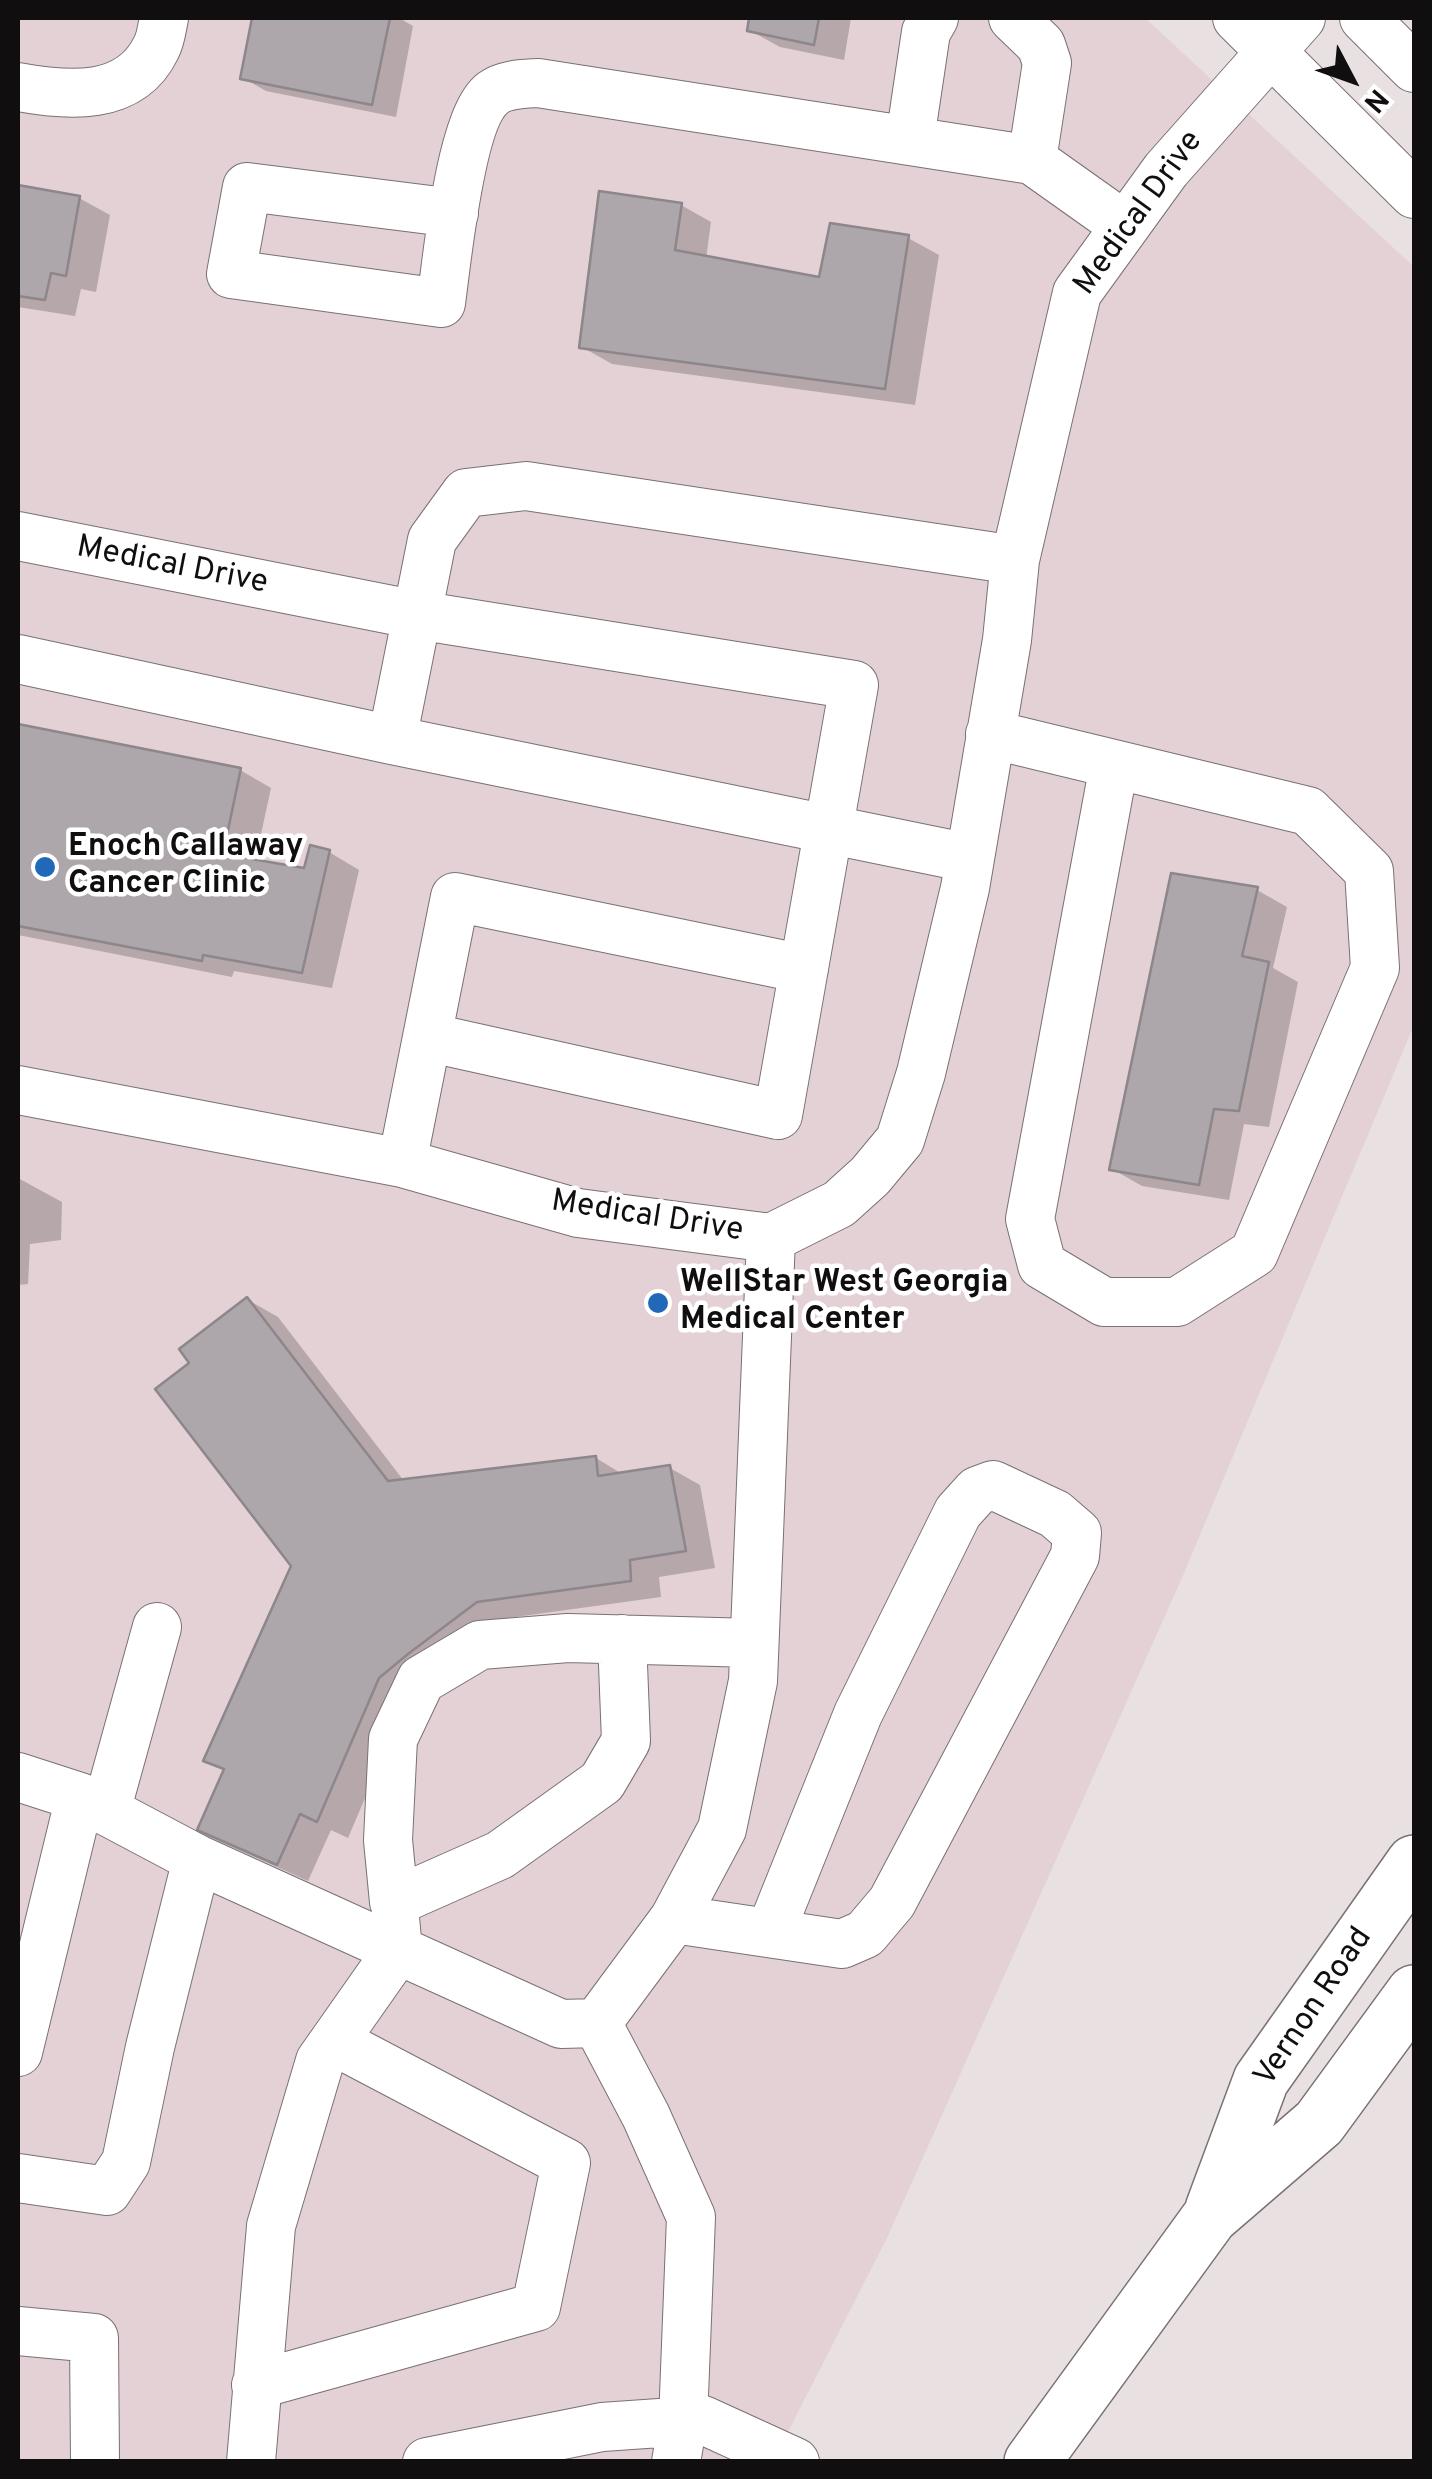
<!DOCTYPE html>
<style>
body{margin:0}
#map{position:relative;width:1432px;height:2479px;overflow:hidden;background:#e8e0e1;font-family:Overpass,sans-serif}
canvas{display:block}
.frame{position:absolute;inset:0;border:20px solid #110e0f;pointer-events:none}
.north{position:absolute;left:1302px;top:30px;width:100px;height:100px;-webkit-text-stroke:8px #fff;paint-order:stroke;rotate:131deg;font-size:28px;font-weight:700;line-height:40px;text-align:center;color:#110e0f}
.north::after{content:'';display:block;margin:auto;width:35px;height:45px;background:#110e0f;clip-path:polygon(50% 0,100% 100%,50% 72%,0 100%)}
</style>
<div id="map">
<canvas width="1432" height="2479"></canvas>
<div class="frame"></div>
<div class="north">N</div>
</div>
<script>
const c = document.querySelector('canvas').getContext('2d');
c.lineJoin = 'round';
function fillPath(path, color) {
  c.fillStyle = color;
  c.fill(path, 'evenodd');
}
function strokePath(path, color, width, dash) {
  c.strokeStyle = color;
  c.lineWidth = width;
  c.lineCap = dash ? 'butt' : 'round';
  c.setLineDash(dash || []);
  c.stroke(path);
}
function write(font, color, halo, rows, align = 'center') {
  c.font = font + ' Overpass,sans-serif';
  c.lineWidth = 9;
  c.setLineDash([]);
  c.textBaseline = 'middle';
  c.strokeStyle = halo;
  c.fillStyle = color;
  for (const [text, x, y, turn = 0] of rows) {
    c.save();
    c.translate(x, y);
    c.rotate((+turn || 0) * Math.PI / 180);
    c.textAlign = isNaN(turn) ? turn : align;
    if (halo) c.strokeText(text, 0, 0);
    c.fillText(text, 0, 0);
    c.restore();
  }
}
fillPath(new Path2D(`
 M 18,18 L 1145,18 L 1414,267 L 1414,1025 L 1181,1580 L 887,2238 L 773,2461 L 18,2461 Z`), '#e3d1d5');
fillPath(new Path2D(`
 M 255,18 L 399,18 L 413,26 L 396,117 L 266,91 L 243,78 Z
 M 751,18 L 851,18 L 844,60 L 780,47 L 749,30 Z
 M 18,188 L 79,198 L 110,215 L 96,292 L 81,289 L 75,316 L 18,307 Z
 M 681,205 L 711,222 L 706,259 L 820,280 L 908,238 L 939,255 L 915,405 L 612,364 L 582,347 Z
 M 18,727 L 240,770 L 271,788 L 255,862 L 306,871 L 329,852 L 359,870 L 332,988 L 234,971 L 232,977 L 18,935 Z
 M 1257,890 L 1287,907 L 1273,968 L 1298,982 L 1269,1127 L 1244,1124 L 1229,1200 L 1142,1186 L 1112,1169 Z
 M 18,1178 L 62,1202 L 61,1240 L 30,1244 L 28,1284 L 18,1285 Z
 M 248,1300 L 278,1317 L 404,1481 L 596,1458 L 624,1475 L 670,1468 L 700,1485 L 715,1568 L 659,1577 L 661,1597 L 508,1618 L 439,1670 L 409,1695 L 348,1838 L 331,1830 L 308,1881 L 231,1846 L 200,1829 L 225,1771 L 207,1760 L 294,1566 L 193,1363 Z`), '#0003');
const building = new Path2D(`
 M 252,18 L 390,18 L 372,105 L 240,79 Z
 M 749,18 L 819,18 L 814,45 L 747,31 Z
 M 18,185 L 80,196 L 66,276 L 51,273 L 45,300 L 18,296 Z
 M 599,191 L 682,203 L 675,250 L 819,277 L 830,223 L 909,235 L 885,389 L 579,348 Z
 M 18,724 L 241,768 L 223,854 L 304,868 L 310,845 L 330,850 L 302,973 L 203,955 L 202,961 L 18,926 Z
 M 1171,873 L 1258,887 L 1242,956 L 1269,962 L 1239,1111 L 1214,1109 L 1199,1185 L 1109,1170 Z
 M 247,1297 L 388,1481 L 596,1456 L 598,1476 L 670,1465 L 686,1551 L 630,1560 L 631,1581 L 477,1602 L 408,1654 L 379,1678 L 317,1822 L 300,1814 L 277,1865 L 197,1830 L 224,1769 L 203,1761 L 291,1566 L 155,1389 L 189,1363 L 179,1349 Z`);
fillPath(building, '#ada6aa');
strokePath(building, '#8d868a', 2.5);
const minor = new Path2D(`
 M 1013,18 L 1041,45 L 1047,63 L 1032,160
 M 1237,18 L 1414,194
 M 1364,18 L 1414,68
 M 18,87 C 67,96 130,102 156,48 C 161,39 162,27 164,18
 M 910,139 L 926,32 L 934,18
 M 454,213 L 247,187 L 231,274 L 441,303 C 447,260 460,118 493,93 C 505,84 523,84 538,83 L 1032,160 L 1125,226
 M 18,536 L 417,615 L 854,685 L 778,1115 L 427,1037
 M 18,659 L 392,740 L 969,858
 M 990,734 L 1308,811 L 1369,871 L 1375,968 L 1254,1253 L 1177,1302 L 1104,1302 L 1042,1265 L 1030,1219 L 1114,765
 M 392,740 L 432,540 L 466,493 L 526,486 L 1015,560
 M 18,1090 L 402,1163 L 578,1213 L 771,1238 L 839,1204 L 870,1176 L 900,1140 L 921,1073 L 965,888 L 1007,640 L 1015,560 L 1077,293 L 1166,170 L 1301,18
 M 402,1163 L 455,897 L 804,969
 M 622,1639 L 626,1741 L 602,1782 L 500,1855 L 394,1902 L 388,1840 L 393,1739 L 421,1680 L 480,1645 L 568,1638 L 754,1643
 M 18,1777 L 80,1797 L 197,1859 L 561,2024 L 597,2023 L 674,1919 L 722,1829 L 753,1681 L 771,1238
 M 106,1811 L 157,1627
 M 674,1919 L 842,1944 L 865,1934 L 892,1902 L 1075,1556 L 1077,1533 L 1055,1514 L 993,1485 L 977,1491 L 958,1512 L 858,1714 L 770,1933
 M 597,2023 L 646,2116 L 691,2217 L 683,2421 L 676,2462
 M 18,2052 L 80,1797
 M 18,2178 L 107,2191 L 126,2162 L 150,2047 L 197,1859
 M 18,2331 L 94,2338 L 95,2462
 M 256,2385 L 536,2307 L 566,2163 L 334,2041
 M 251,2462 L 271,2226 L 320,2061 L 398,1950 L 395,1918
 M 427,2462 L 602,2427 L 703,2420 L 795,2462`);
const major = new Path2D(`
 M 1213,2209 L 1261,2080 L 1414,1863
 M 1032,2462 L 1210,2217 L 1319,2123 L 1414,1993`);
strokePath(minor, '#797173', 50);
strokePath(major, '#797173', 58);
strokePath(minor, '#fff', 48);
strokePath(major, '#fff', 55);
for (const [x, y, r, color] of [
 [45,867,12,"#2268b8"],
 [658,1303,12,"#2268b8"]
]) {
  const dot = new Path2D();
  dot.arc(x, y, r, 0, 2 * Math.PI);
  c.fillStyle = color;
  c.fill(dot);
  strokePath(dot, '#fff', 4);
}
write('32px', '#110e0f', '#fff', [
 ["Medical Drive",1140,214,-54],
 ["Medical Drive",172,567,11],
 ["Medical Drive",647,1218,9],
 ["Vernon Road",1315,2008,-56]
]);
write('bold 32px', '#110e0f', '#fff', [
 ["Enoch Callaway",68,849],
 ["Cancer Clinic",68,886],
 ["WellStar West Georgia",680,1285],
 ["Medical Center",680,1322]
], 'left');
</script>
